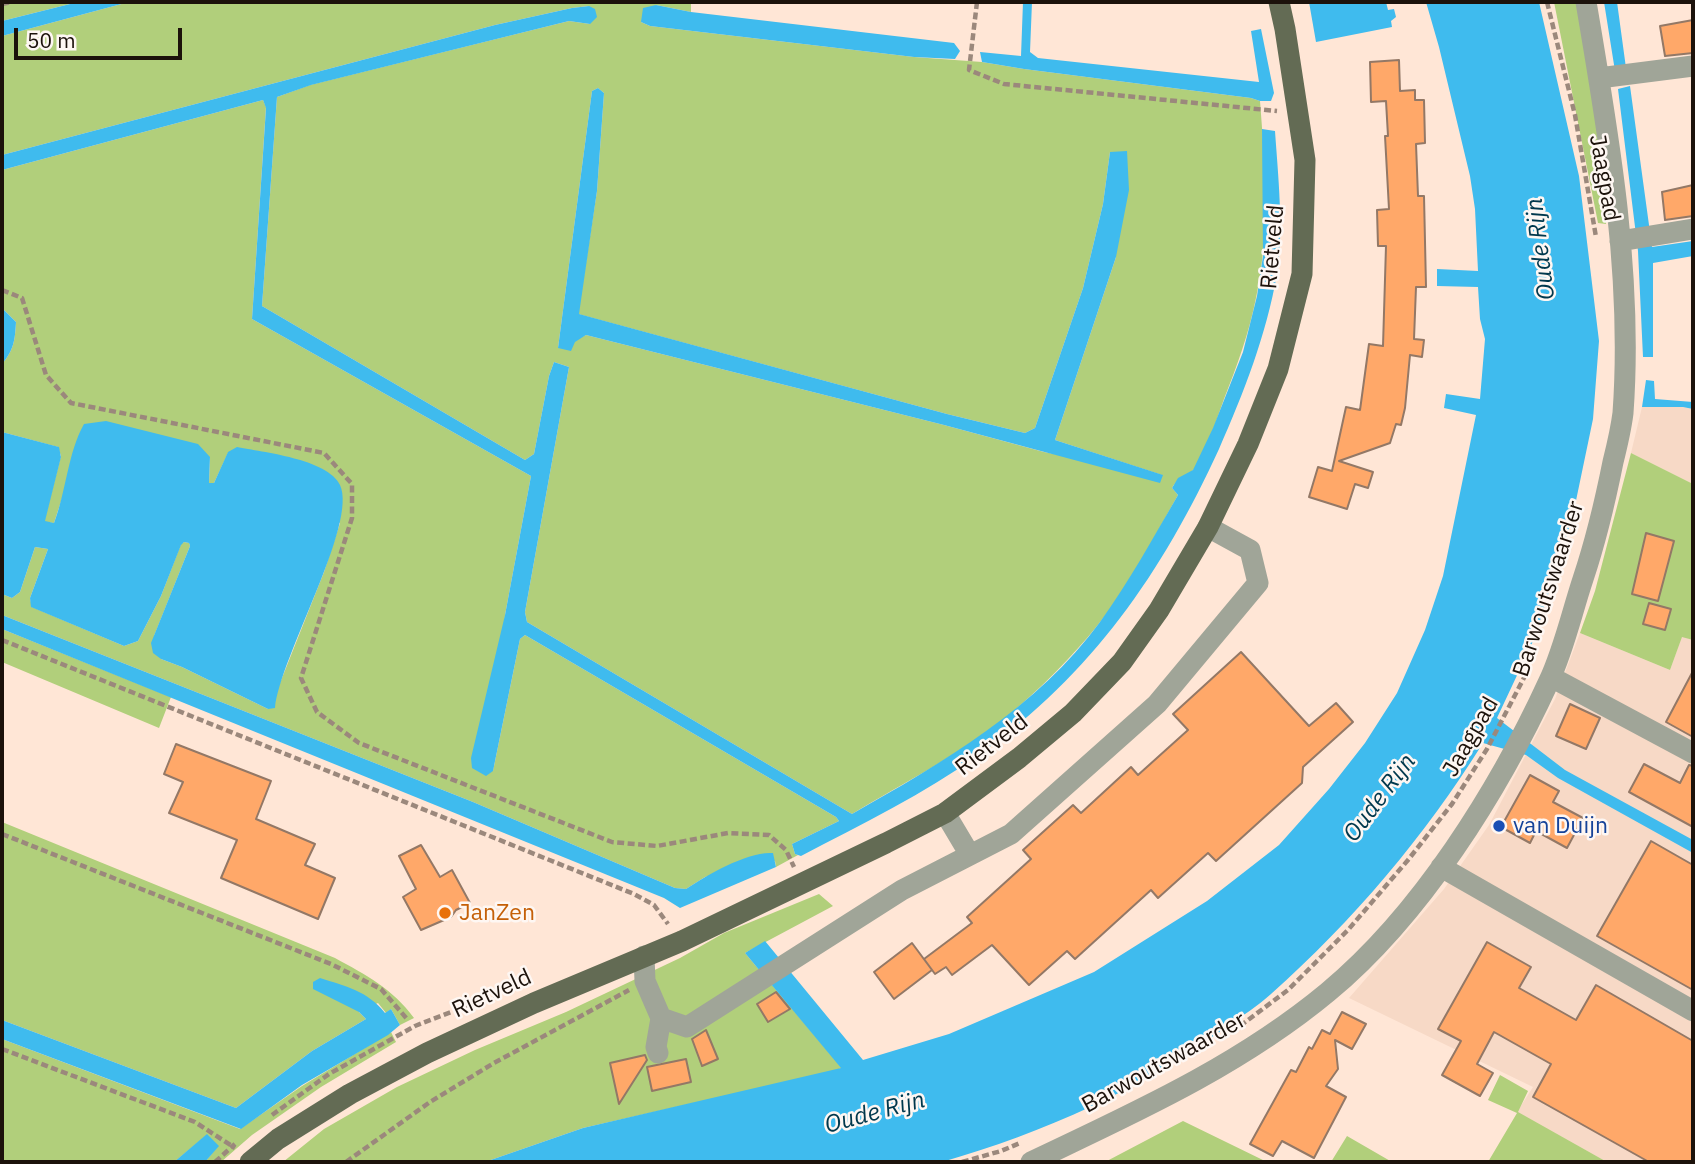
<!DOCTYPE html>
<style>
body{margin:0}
#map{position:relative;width:1695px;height:1164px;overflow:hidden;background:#ffe6d6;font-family:"IBM Plex Sans",sans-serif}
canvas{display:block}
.frame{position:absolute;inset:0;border:4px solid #1c120b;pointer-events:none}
.scale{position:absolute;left:14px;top:28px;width:168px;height:32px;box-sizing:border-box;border:4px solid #1c120b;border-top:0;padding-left:9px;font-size:21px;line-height:24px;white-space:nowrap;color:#1c120b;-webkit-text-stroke:5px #fef7f3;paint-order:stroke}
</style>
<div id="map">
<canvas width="1695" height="1164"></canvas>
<div class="frame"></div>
<div class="scale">50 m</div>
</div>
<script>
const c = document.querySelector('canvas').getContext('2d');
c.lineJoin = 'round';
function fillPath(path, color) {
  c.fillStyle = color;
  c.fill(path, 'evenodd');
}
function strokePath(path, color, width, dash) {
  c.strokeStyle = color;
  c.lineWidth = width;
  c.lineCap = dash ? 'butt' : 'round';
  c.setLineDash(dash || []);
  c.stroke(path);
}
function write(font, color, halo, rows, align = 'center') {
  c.font = font + ' "IBM Plex Sans",sans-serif';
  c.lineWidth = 5;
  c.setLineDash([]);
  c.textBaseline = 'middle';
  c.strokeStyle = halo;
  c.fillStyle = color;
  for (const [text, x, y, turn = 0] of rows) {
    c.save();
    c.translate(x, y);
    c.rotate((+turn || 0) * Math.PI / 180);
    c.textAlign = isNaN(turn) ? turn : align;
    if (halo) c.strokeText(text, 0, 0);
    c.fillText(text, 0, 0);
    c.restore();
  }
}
fillPath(new Path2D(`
 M 1642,407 L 1683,407 L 1693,409 L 1693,484 L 1631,453 Z
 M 1580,633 L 1670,670 L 1682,636 L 1693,640 L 1693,1162 L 1607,1162 L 1517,1112 L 1533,1087 L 1349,998 L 1444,889 L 1489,825 L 1555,699 Z`), '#f7d9c6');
fillPath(new Path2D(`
 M 2,2 L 78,2 L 2,21 Z
 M 129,2 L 691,2 L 691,12 L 656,5 L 641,22 L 650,26 L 914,57 L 982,62 L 1024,69 L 1251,98 L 1260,101 C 1265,165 1270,234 1256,298 C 1249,333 1237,366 1224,399 C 1216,421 1208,448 1195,468 C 1189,477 1180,474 1172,488 L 1178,495 C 1153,539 1129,587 1097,626 C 1071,658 1041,688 1010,714 C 963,753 905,782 852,814 L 527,622 L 525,612 L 569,367 L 554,362 L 549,376 L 534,454 L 525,460 L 262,306 L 277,97 L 310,85 L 569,21 L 590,24 L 589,6 L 572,8 L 495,25 L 2,155 L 2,36 ZM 598,88 L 604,93 L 597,191 L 578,314 L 947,414 L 1025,433 L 1035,428 L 1083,288 L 1103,204 L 1110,152 L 1116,257 L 1055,440 L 1162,475 L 1044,452 L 944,425 L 586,335 L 558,348 L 592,91 Z
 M 1554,2 L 1578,2 L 1597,129 L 1606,224 L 1598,223 Z
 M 263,100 L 266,107 L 252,319 L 531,476 L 505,615 L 493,771 L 520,639 L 525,635 L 836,817 L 839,821 L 792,844 L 795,854 L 798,855 L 776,867 L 775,861 L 705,877 L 686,889 L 675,888 L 473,802 L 2,615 L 2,594 L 12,598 L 20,592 L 35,547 L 48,549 L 30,598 L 32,607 L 124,646 L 138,641 L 161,596 L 181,544 L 184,542 L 189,543 L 190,546 L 154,636 L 161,659 L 182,667 L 268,709 L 276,693 L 324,572 L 340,523 L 228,453 L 214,483 L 209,483 L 210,457 L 66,486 L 54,523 L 44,522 L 61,456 L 58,447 L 2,432 L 2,364 C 14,350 15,340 16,322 L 2,308 L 2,170 Z
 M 1631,453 L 1693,484 L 1693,640 L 1682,637 L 1670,670 L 1580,633 L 1595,591 Z
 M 2,629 L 171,697 L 159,728 L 2,662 Z
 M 2,822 L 335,958 C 366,975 393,989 414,1018 L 400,1025 L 391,1009 L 386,1013 L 378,1003 L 359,1012 L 366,1019 L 312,1051 L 236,1108 L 2,1020 Z
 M 819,894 L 833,906 L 745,953 L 842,1068 L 822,1074 L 583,1128 L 485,1162 L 283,1162 L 324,1129 L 397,1087 L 475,1050 L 566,1012 L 680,958 L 724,933 Z
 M 391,1032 L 396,1042 L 321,1087 L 252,1135 L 221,1162 L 205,1162 L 218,1146 L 207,1135 L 174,1162 L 2,1162 L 2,1039 L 240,1129 L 302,1086 Z
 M 1500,1075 L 1528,1091 L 1518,1112 L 1607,1162 L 1488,1162 L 1517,1113 L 1488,1100 Z
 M 1183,1121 L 1267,1162 L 1105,1162 Z
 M 1347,1136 L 1392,1162 L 1331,1162 Z`), '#b1cf7b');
fillPath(new Path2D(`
 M 78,2 L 129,2 L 2,36 L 2,21 Z
 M 1023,2 L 1032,2 L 1030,52 L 1038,58 L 1259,82 L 1251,31 L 1261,29 L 1274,93 L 1271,101 L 1260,101 L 1251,98 L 1024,69 L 982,62 L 980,52 L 1021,56 Z
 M 1309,2 L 1386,2 L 1388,10 L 1394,9 L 1396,17 L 1391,21 L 1392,27 L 1316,42 Z
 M 1426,2 L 1539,2 L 1579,176 L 1599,341 L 1593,419 L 1573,515 L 1535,637 L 1497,718 L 1565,770 L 1693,840 L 1693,853 L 1558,778 L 1526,755 L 1483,743 C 1425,836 1353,921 1271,994 C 1258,1006 1243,1015 1228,1026 C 1143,1088 1044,1133 942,1162 L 485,1162 L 583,1128 L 841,1068 L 745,953 L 765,941 L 863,1060 L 949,1034 L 1094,972 L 1207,901 L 1279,845 L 1329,789 L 1365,743 L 1397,693 L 1425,630 L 1443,576 L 1476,415 L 1444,408 L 1446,394 L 1480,399 L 1485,339 L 1480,319 L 1478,287 L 1437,286 L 1437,269 L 1478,271 L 1475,209 L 1470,176 L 1439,47 Z
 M 1604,2 L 1617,2 L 1626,68 L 1615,71 Z
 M 656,5 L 691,12 L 954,43 L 960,51 L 955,59 L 914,57 L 650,26 L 641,22 L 643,8 Z
 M 589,6 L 595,9 L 597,17 L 590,24 L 569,21 L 311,85 L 277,97 L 262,306 L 525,460 L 534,454 L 549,376 L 554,362 L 569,367 L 525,612 L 527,622 L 852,814 C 942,763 1038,707 1100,622 C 1129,582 1153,538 1178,495 L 1172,488 L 1178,478 L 1193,470 L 1213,428 L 1243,352 L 1257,296 L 1263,256 L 1262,129 L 1275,131 C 1278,175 1284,231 1277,274 C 1266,336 1244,392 1219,449 C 1162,573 1092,674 980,754 C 924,794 862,824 801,856 L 795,854 L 792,844 L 839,821 L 836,817 L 525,635 L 520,639 L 493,771 L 486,776 L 472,768 L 471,758 L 505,615 L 531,476 L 252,319 L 266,108 L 263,100 L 2,170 L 2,155 L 495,25 L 572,8 Z
 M 1630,86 L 1652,247 L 1693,241 L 1693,256 L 1653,263 L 1653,357 L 1643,357 L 1638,251 L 1618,89 Z
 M 598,88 L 604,93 L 597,191 L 579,314 L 947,414 L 1025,433 L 1035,428 L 1083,288 L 1103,204 L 1110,152 L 1127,151 L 1129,190 L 1116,257 L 1055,440 L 1163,475 L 1160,483 L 944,425 L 586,335 L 575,342 L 571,351 L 558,348 L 592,91 Z
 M 2,308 L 16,322 C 15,340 14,350 2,364 Z
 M 1646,380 L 1654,381 L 1655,399 L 1693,402 L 1693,409 L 1683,407 L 1642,407 Z
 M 106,421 L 198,444 L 210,457 L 209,483 L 214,483 L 228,452 L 237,447 C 262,452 328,459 340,485 C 358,524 280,657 275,708 L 268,709 L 182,667 L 161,659 L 153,653 L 151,643 L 190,546 L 189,543 L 184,542 L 181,545 L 161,596 L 138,641 L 124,646 L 31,607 L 30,598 L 48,549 L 35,547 L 20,592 L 12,598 L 2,594 L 2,432 L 59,447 L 61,457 L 45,521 L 54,523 C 66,492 68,452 84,424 Z
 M 2,615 L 473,802 L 675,888 L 686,889 C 707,875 748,851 773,853 L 776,867 L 680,908 L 664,898 L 2,629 Z
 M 320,978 C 345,986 368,991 385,1013 L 391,1009 L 400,1025 L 388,1035 L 302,1085 L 241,1129 L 2,1039 L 2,1020 L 236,1108 L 312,1051 L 366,1019 L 359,1012 L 313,989 L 313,982 Z
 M 207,1134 L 219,1146 L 205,1162 L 174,1162 Z`), '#3fbbee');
const building = new Path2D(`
 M 1693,20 L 1693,53 L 1665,56 L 1660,26 Z
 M 1399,60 L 1400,91 L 1415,90 L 1415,100 L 1424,100 L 1425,143 L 1416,144 L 1418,196 L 1424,196 L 1426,287 L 1416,287 L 1414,339 L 1424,340 L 1422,357 L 1410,355 L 1405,408 L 1401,425 L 1396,424 L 1390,443 L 1339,461 L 1373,472 L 1368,488 L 1355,484 L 1347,509 L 1309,497 L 1318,467 L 1332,471 L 1346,407 L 1360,410 L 1369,344 L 1383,346 L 1386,246 L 1378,246 L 1377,210 L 1389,209 L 1385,136 L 1388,136 L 1386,101 L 1371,102 L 1370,62 Z
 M 1693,185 L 1693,216 L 1665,220 L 1662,192 Z
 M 1646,533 L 1674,541 L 1658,601 L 1632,594 Z
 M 1649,603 L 1671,609 L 1665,630 L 1643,624 Z
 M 1241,652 L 1309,726 L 1336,703 L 1353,722 L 1303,767 L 1302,783 L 1216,861 L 1208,853 L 1158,898 L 1151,890 L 1075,959 L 1067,951 L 1029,985 L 992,945 L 952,975 L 946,967 L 935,974 L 924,959 L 972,923 L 967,917 L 1031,859 L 1023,850 L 1073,805 L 1081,813 L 1131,767 L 1138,775 L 1188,730 L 1173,714 Z
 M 1693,671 L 1693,737 L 1666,722 Z
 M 1570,704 L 1600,718 L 1586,749 L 1556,736 Z
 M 176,744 L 271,781 L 256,819 L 315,844 L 305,865 L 335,878 L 318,919 L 221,878 L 237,840 L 169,813 L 183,782 L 164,774 Z
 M 1644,764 L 1680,783 L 1689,765 L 1693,766 L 1693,827 L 1629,792 Z
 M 1530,775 L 1559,791 L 1553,802 L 1583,818 L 1567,848 L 1536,831 L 1530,843 L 1501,827 Z
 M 1651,841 L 1693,865 L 1693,990 L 1597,936 Z
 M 421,845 L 440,877 L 452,870 L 470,903 L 456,910 L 451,917 L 421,930 L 403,897 L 416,889 L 399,856 Z
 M 1487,942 L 1531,967 L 1519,988 L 1576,1020 L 1596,985 L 1693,1041 L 1693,1162 L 1649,1162 L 1533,1097 L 1551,1064 L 1494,1032 L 1477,1064 L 1493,1073 L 1480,1096 L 1442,1075 L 1461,1041 L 1438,1029 Z
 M 912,943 L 932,970 L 894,999 L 874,972 Z
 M 776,992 L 790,1009 L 768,1022 L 757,1004 Z
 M 1342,1012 L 1366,1024 L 1352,1049 L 1335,1040 L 1338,1069 L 1326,1086 L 1346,1097 L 1314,1158 L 1282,1141 L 1273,1156 L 1250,1144 L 1291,1070 L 1296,1072 L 1309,1047 L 1312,1049 L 1322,1030 L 1330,1034 Z
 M 706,1030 L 718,1059 L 702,1066 L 692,1039 Z
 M 645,1055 L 647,1060 L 619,1104 L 610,1063 Z
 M 686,1059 L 691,1082 L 652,1091 L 647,1067 Z`);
fillPath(building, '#ffa869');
strokePath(building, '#937866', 2);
strokePath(new Path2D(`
 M 977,2 L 969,70 L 1004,84 L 1277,111
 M 1547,2 L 1575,115 L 1596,237
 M 2,4 L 11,2
 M 2,290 L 22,298 L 46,375 L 71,403 L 324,453 L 352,484 L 352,518 L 301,678 L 317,712 L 359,743 L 612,842 L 657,846 L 728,833 L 769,835 L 786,850 L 794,867
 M 2,640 L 634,894 L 654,905 L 668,924
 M 2,834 L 331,964 L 381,989 L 408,1020
 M 1240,1026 L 1288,990 L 1348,930 L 1408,860 L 1452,804 L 1487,749 L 1527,672
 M 2,1049 L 195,1122 L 235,1148
 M 272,1115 L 329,1074 L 415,1026 L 505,991
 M 215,1162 L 235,1144
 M 346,1162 L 430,1102 L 494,1063 L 629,990
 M 962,1162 L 1001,1151 L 1020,1143`), '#9b887c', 4.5, [7, 3.5]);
strokePath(new Path2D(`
 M 1599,78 L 1693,66
 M 1620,241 L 1693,229
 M 1551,677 L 1693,753
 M 945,813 L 970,855
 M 1441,867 L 1693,1011
 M 644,956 L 645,981 L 661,1018 L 687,1027 L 902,890 L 1011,834 L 1157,704 L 1258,583 L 1250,550 L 1208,527
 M 658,1053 L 656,1047 L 661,1018
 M 1031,1162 C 1134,1113 1239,1066 1328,992 C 1421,915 1499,790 1549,681 C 1564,649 1572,612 1583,579 C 1596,540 1605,502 1613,462 C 1617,446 1621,429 1623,413 C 1633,275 1609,137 1586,2`), '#a0a598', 21);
strokePath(new Path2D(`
 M 250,1162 L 278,1139 L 350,1094 L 427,1053 L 534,1003 L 682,941 L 886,843 L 945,813 L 1019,758 L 1073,713 L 1122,662 L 1159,610 L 1208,527 L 1248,444 L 1278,369 L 1302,274 L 1305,160 L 1285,29 L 1279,2`), '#636b54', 21);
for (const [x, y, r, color] of [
 [1499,826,7,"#1a4fb4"],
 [445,913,7,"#e8710a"]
]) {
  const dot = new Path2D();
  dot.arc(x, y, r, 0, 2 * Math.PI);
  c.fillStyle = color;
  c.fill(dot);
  strokePath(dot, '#fef7f3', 2.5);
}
write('23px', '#1c120b', '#fef7f3', [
 ["Jaagpad",1604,178,80],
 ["Rietveld",1273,247,-85],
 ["Barwoutswaarder",1549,589,-72],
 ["Jaagpad",1471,737,-60],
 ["Rietveld",992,745,-38],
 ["Rietveld",492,994,-25],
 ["Barwoutswaarder",1164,1063,-29]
]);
write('23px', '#164399', '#fef7f3', [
 ["van Duijn",1513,826]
], 'left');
write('23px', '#c56008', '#fef7f3', [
 ["JanZen",459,913]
], 'left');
write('italic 24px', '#00384d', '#fef7f3', [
 ["Oude Rijn",1541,249,-97],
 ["Oude Rijn",1380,798,-53],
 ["Oude Rijn",875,1113,-15]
]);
</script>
